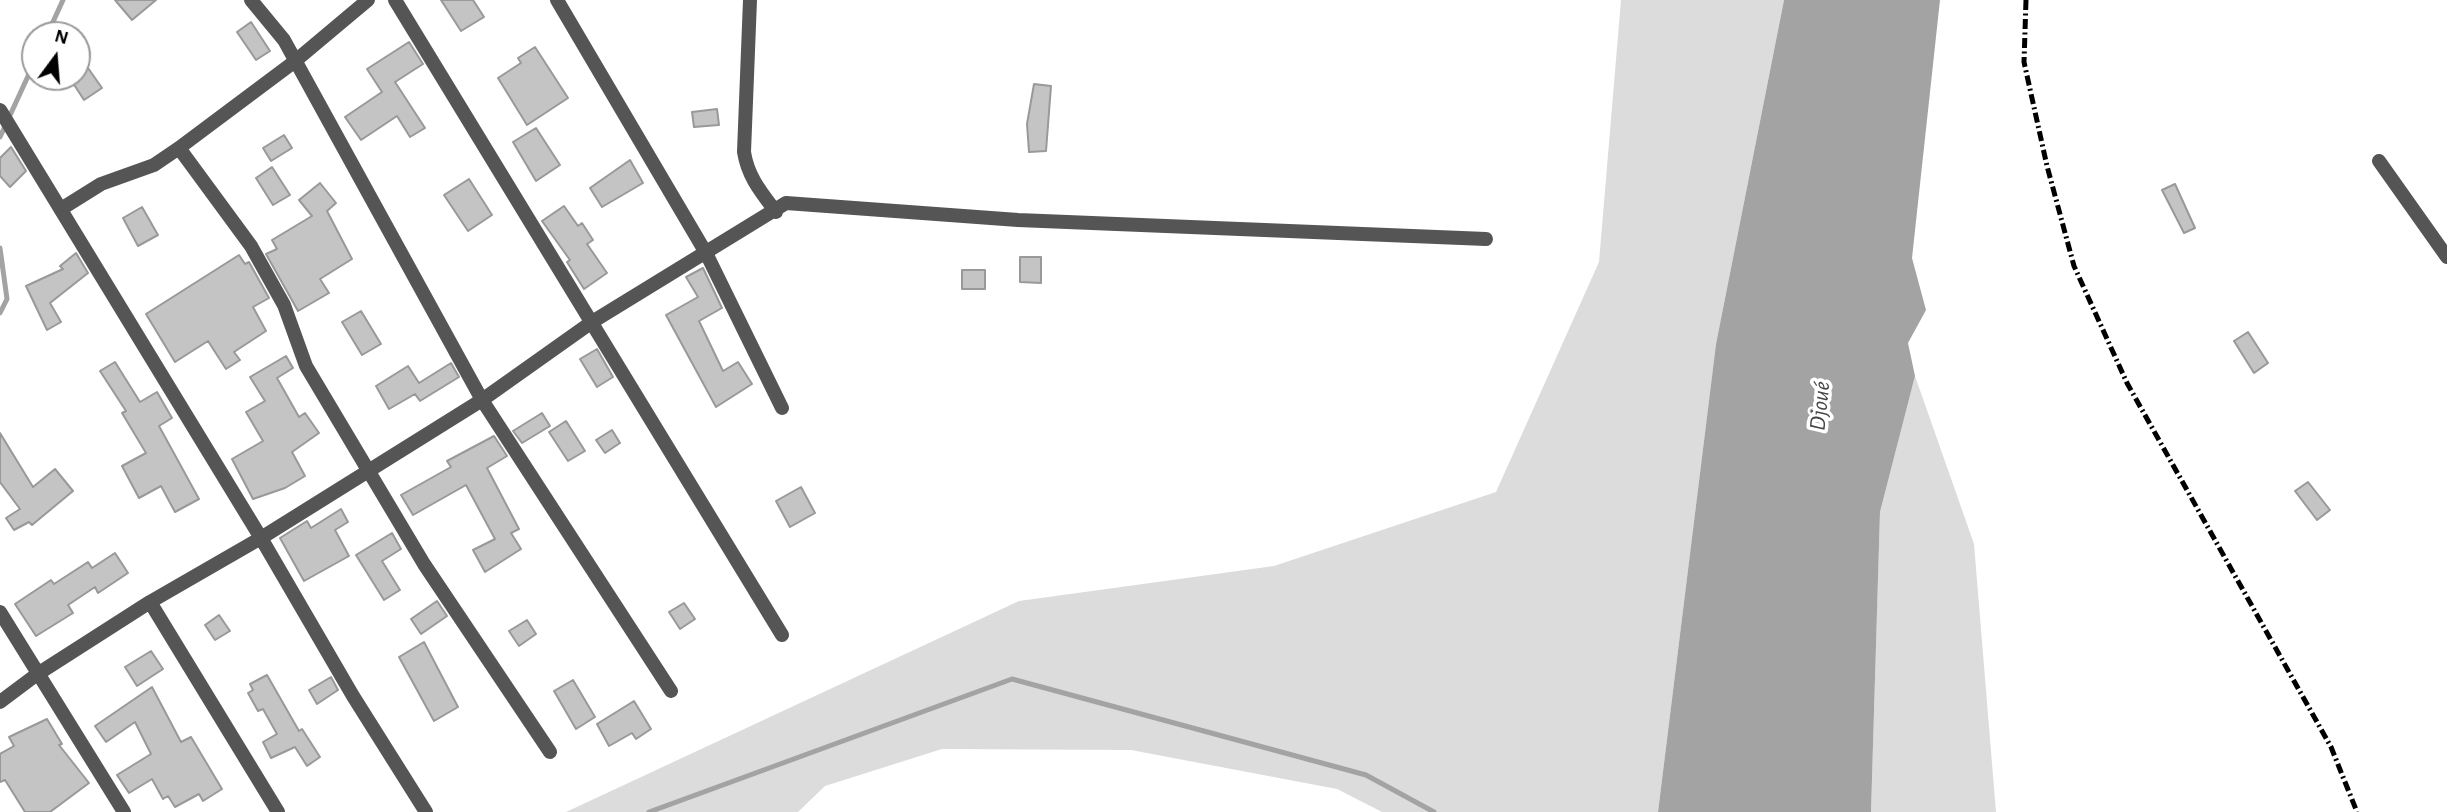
<!DOCTYPE html>
<meta charset="utf-8">
<style>
body{margin:0}
#map{position:relative;width:2447px;height:812px;overflow:hidden;background:#fff;font-family:"Alegreya Sans",sans-serif}
canvas{display:block}
.north{position:absolute;left:21px;top:21px;width:70px;height:70px;box-sizing:border-box;background:#fff;border:2px solid #999;border-radius:50%;rotate:16deg;font-size:19px;font-weight:700;line-height:28px;text-align:center;color:#000}
.north::after{content:'';display:block;margin:auto;width:24px;height:32px;background:#000;clip-path:polygon(50% 0,100% 100%,50% 72%,0 100%)}
</style>
<div id="map">
<canvas width="2447" height="812"></canvas>
<div class="north">N</div>
</div>
<script>
const c = document.querySelector('canvas').getContext('2d');
c.lineJoin = 'round';
function fillPath(path, color) {
  c.fillStyle = color;
  c.fill(path, 'evenodd');
}
function strokePath(path, color, width, dash) {
  c.strokeStyle = color;
  c.lineWidth = width;
  c.lineCap = dash ? 'butt' : 'round';
  c.setLineDash(dash || []);
  c.stroke(path);
}
function write(font, color, halo, rows, align = 'center') {
  c.font = font + ' "Alegreya Sans",sans-serif';
  c.lineWidth = 7;
  c.setLineDash([]);
  c.textBaseline = 'middle';
  c.strokeStyle = halo;
  c.fillStyle = color;
  for (const [text, x, y, turn = 0] of rows) {
    c.save();
    c.translate(x, y);
    c.rotate((+turn || 0) * Math.PI / 180);
    c.textAlign = isNaN(turn) ? turn : align;
    if (halo) c.strokeText(text, 0, 0);
    c.fillText(text, 0, 0);
    c.restore();
  }
}
fillPath(new Path2D(`
 M 1621,0 L 1784,0 L 1716,344 L 1658,812 L 1382,812 L 1337,789 L 1131,750 L 942,749 L 825,786 L 798,812 L 566,812 L 1019,601 L 1274,566 L 1496,492 L 1599,262 Z
 M 1915,376 L 1974,544 L 1996,812 L 1871,812 L 1880,512 Z`), '#dcdcdc');
fillPath(new Path2D(`
 M 1784,0 L 1940,0 L 1912,258 L 1926,310 L 1908,343 L 1915,376 L 1880,512 L 1871,812 L 1658,812 L 1716,344 Z`), '#a3a3a3');
strokePath(new Path2D(`
 M 47,35 L 63,0
 M 0,137 L 35,61
 M 0,248 L 7,299 L 0,313
 M 649,812 L 1012,679 L 1366,775 L 1434,812`), '#a3a3a3', 5);
const building = new Path2D(`
 M 115,0 L 156,0 L 132,20 Z
 M 441,0 L 473,0 L 484,17 L 461,31 Z
 M 251,22 L 270,51 L 256,60 L 237,32 Z
 M 409,42 L 423,64 L 395,82 L 425,128 L 410,137 L 397,116 L 361,140 L 345,117 L 382,92 L 367,69 Z
 M 535,47 L 568,98 L 527,125 L 498,78 L 521,63 L 518,58 Z
 M 88,68 L 102,88 L 84,100 L 71,80 Z
 M 1034,84 L 1051,86 L 1046,151 L 1029,152 L 1027,124 Z
 M 717,109 L 719,125 L 694,127 L 692,112 Z
 M 536,128 L 560,165 L 536,181 L 513,142 Z
 M 284,135 L 292,148 L 271,161 L 263,148 Z
 M 11,147 L 26,171 L 10,187 L 0,176 L 0,158 Z
 M 630,160 L 643,183 L 602,207 L 590,188 Z
 M 272,167 L 290,195 L 273,205 L 256,178 Z
 M 469,179 L 492,215 L 468,231 L 444,195 Z
 M 320,183 L 336,203 L 327,211 L 352,259 L 320,279 L 329,293 L 298,311 L 266,254 L 277,249 L 272,240 L 312,216 L 299,200 Z
 M 2175,184 L 2195,228 L 2184,233 L 2162,190 Z
 M 564,206 L 578,226 L 582,223 L 593,240 L 587,244 L 607,273 L 584,289 L 567,262 L 570,260 L 542,221 Z
 M 142,207 L 158,235 L 138,246 L 123,218 Z
 M 76,253 L 88,273 L 50,303 L 61,322 L 47,330 L 26,286 L 63,269 L 60,266 Z
 M 239,255 L 245,264 L 249,262 L 269,298 L 253,307 L 266,331 L 234,352 L 240,360 L 226,369 L 208,341 L 175,362 L 146,314 Z
 M 1020,257 L 1041,257 L 1041,283 L 1020,282 Z
 M 703,268 L 722,308 L 699,321 L 723,371 L 738,362 L 752,384 L 716,407 L 666,315 L 698,297 L 686,277 Z
 M 962,270 L 985,270 L 985,289 L 962,289 Z
 M 361,311 L 381,344 L 362,355 L 342,322 Z
 M 2248,332 L 2268,363 L 2254,373 L 2234,341 Z
 M 597,349 L 613,377 L 597,387 L 580,359 Z
 M 286,356 L 293,368 L 277,378 L 299,417 L 305,413 L 319,433 L 292,452 L 305,476 L 285,488 L 253,499 L 232,459 L 263,441 L 246,412 L 265,401 L 250,377 Z
 M 115,362 L 140,402 L 157,392 L 172,418 L 159,426 L 199,499 L 175,512 L 161,486 L 139,498 L 122,466 L 146,453 L 122,413 L 126,411 L 100,371 Z
 M 451,363 L 459,377 L 420,401 L 415,394 L 389,409 L 376,386 L 408,366 L 419,383 Z
 M 542,413 L 550,426 L 522,443 L 513,431 Z
 M 566,421 L 585,451 L 568,461 L 549,432 Z
 M 612,430 L 620,443 L 605,453 L 596,440 Z
 M 0,433 L 33,487 L 55,469 L 73,491 L 32,525 L 29,522 L 14,530 L 6,518 L 20,509 L 0,482 Z
 M 494,436 L 507,456 L 487,468 L 519,529 L 511,533 L 521,549 L 485,572 L 473,550 L 495,539 L 466,485 L 413,515 L 401,495 L 451,467 L 447,461 Z
 M 2308,482 L 2330,510 L 2317,520 L 2295,491 Z
 M 801,487 L 815,513 L 790,527 L 776,501 Z
 M 341,509 L 348,522 L 335,530 L 349,556 L 304,581 L 280,538 L 307,521 L 311,528 Z
 M 392,533 L 401,549 L 382,561 L 400,590 L 384,600 L 356,555 Z
 M 115,553 L 128,573 L 98,593 L 95,587 L 68,605 L 73,613 L 36,636 L 15,604 L 51,580 L 54,584 L 88,562 L 92,568 Z
 M 437,601 L 447,616 L 421,634 L 411,619 Z
 M 684,603 L 695,619 L 680,629 L 669,612 Z
 M 219,615 L 230,631 L 215,640 L 205,625 Z
 M 527,620 L 536,634 L 519,646 L 509,631 Z
 M 424,642 L 458,707 L 434,721 L 399,657 Z
 M 151,651 L 163,669 L 137,686 L 125,667 Z
 M 267,675 L 299,731 L 302,729 L 320,757 L 307,766 L 295,747 L 271,758 L 263,742 L 277,734 L 263,709 L 258,711 L 248,693 L 253,690 L 250,684 Z
 M 331,677 L 338,690 L 317,704 L 309,690 Z
 M 573,680 L 595,717 L 576,729 L 554,691 Z
 M 152,687 L 181,742 L 191,737 L 222,789 L 203,801 L 199,794 L 175,807 L 168,796 L 163,799 L 152,779 L 129,793 L 117,775 L 151,754 L 135,722 L 106,742 L 95,726 Z
 M 634,701 L 651,729 L 636,739 L 632,733 L 609,746 L 597,724 Z
 M 47,719 L 62,744 L 59,745 L 89,783 L 50,812 L 25,812 L 5,780 L 0,782 L 0,754 L 14,746 L 9,737 Z`);
fillPath(building, '#c4c4c4');
strokePath(building, '#999', 2);
strokePath(new Path2D(`
 M 251,0 L 284,40 L 482,400 L 671,691
 M 395,0 L 782,635
 M 557,0 L 706,253 L 782,408
 M 750,0 L 744,152 C 748,177 761,192 776,212
 M 0,110 L 261,538 L 353,696 L 426,812
 M 179,148 L 251,246 L 284,305 L 306,366 L 424,564 L 550,752
 M 2379,161 L 2447,257
 M 61,209 L 101,184 L 154,165 L 179,148 L 294,62 L 368,0
 M 150,602 L 278,812
 M 0,612 L 124,812
 M 0,702 L 36,675 L 150,602 L 261,538 L 482,400 L 592,322 L 786,203 L 1018,220 L 1486,239`), '#555', 14);
strokePath(new Path2D(`
 M 2026,0 L 2024,62 L 2047,166 L 2074,266 L 2127,383 L 2331,747 L 2357,812`), '#000', 5, [10, 3.5, 2, 3.5]);
write('italic 23px', '#444', '#fff', [
 ["Djoué",1820,406,-84]
]);
</script>
